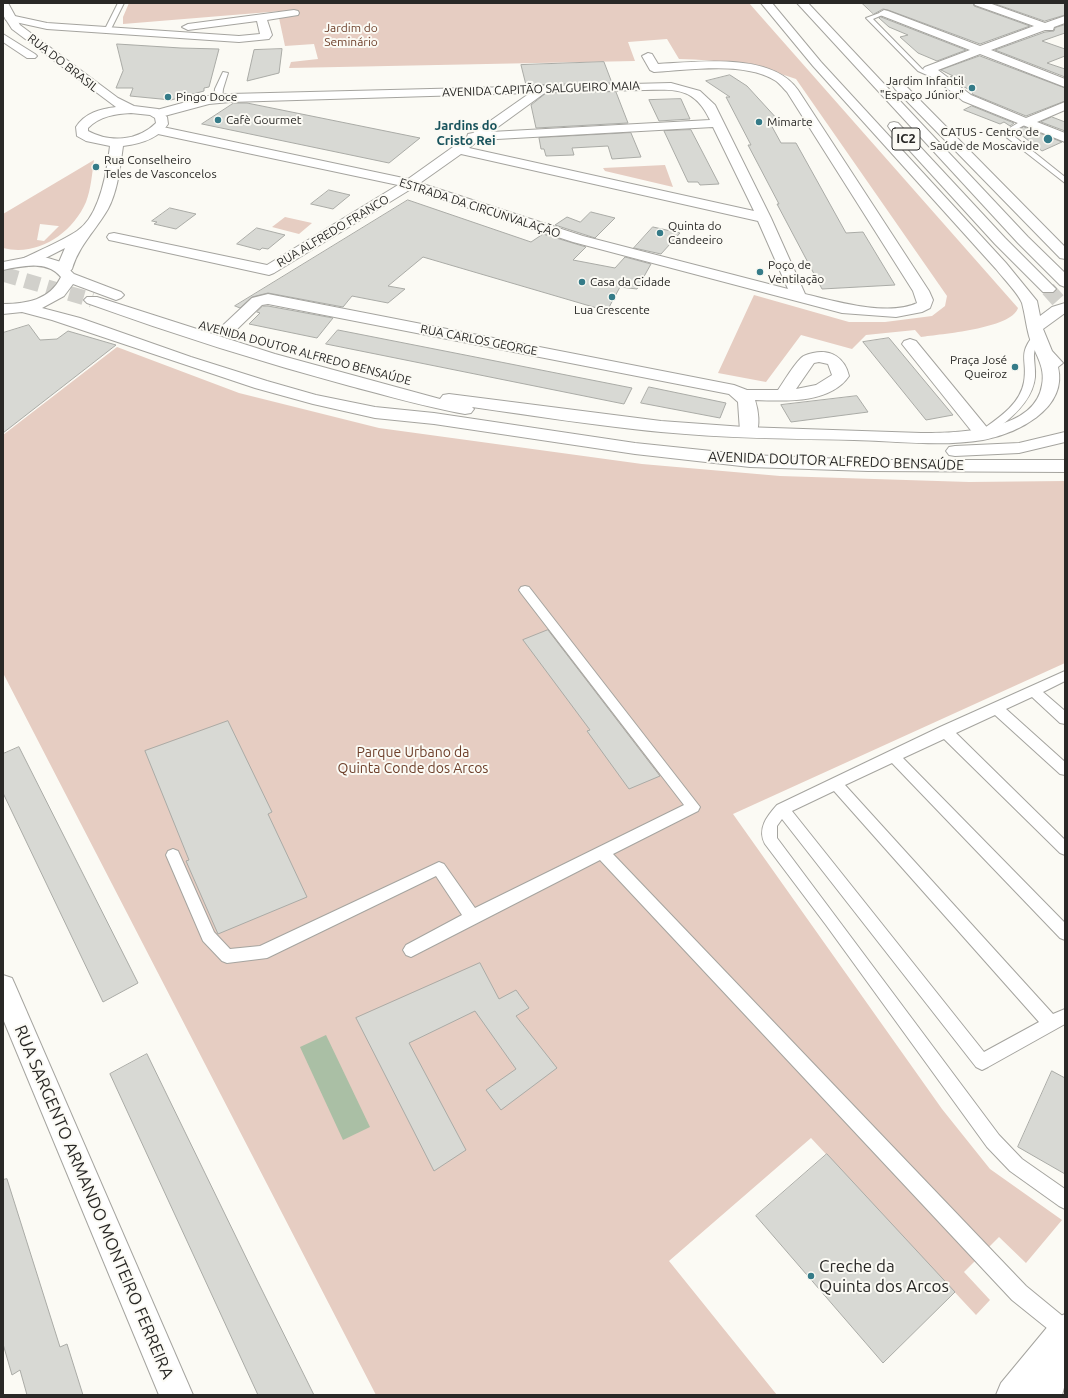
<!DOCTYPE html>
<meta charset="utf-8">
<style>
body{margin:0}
#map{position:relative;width:1068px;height:1398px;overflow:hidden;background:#fbfaf4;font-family:Ubuntu,sans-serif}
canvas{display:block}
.frame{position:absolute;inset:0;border:4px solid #292826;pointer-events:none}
</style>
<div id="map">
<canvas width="1068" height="1398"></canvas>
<div class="frame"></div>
</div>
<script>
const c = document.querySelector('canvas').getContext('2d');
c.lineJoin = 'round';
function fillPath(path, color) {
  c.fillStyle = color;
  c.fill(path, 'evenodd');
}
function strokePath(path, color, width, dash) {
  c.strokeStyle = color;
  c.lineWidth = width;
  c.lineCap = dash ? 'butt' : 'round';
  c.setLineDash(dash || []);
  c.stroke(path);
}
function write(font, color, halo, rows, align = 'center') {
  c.font = font + ' Ubuntu,sans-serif';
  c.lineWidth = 4;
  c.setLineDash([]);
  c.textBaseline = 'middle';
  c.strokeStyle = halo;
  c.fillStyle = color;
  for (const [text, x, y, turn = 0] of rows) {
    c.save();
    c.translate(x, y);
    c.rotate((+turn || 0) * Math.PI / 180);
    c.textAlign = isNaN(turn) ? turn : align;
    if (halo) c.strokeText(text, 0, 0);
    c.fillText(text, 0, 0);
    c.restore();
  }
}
fillPath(new Path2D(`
 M 129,3 L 749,3 L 1018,308 C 1011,329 940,334 921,337 L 915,330 L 866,335 L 852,349 L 801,335 L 766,382 L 718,373 L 754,295 L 849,322 L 885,322 L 932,316 L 945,306 L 947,296 L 796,79 C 758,65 719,60 679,59 L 667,39 L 628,42 L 635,61 L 289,68 L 291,62 L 318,59 L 314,44 L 285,46 L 279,18 L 296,16 L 294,10 L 123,24 L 123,17 Z
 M 94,160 C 92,174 91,189 86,202 C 72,234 37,257 3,248 L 3,214 ZM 40,224 L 58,226 L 59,226 L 44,241 L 37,240 Z
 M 665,165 L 673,187 L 605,171 L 603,168 Z
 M 285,217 L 312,223 L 299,234 L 272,227 Z
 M 117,347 L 239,393 L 379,428 L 642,464 L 780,476 L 969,482 L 1065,481 L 1065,663 L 733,814 L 942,1109 L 990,1169 L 1062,1220 L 1026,1263 L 999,1237 L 964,1272 L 990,1300 L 976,1315 L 811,1138 L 669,1261 L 777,1395 L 376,1395 L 3,673 L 3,435 Z`), '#e6cdc2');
fillPath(new Path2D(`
 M 326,1035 L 370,1127 L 343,1140 L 300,1047 Z`), '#aabfa5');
const building = new Path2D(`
 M 862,3 L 973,3 L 974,6 L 1030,26 L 980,44 L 888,10 L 883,9 L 874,14 Z
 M 993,3 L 1065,3 L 1065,15 L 1045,21 Z
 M 881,17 L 966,50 L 937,61 L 918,53 L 900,37 L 908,35 L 889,27 L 879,18 Z
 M 1065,25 L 1065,33 L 1042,41 L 1065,49 L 1065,56 L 1047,63 L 1065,69 L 1065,77 L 995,50 L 1045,32 L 1054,31 L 1055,28 Z
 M 117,44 L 181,48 L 219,49 L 209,87 L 204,88 L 204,91 L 171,100 L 130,96 L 133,88 L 116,88 L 123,71 Z
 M 282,49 L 279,73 L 247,81 L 254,50 Z
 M 980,56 L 1065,88 L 1065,101 L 1026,116 L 972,94 L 973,92 L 961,85 L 963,84 L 950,77 L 953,76 L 941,70 Z
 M 604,62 L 612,83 L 526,85 L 521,65 Z
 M 730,75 L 747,86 L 779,121 L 775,126 L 770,123 L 781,143 L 796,143 L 846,233 L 863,232 L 895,285 L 822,289 L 777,204 L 779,204 L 748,145 L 751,145 L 726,97 L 730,97 L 706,81 Z
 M 616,92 L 628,123 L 536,128 L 531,105 L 546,93 Z
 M 681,99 L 690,119 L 659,121 L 649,100 Z
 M 234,103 L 247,103 L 420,138 L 389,163 L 202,124 Z
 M 972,106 L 1014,123 L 1010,126 L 1004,122 L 1000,124 L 964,110 Z
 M 1052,117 L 1065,122 L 1065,131 L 1041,122 Z
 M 1024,127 L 1062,142 L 1042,151 L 1016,131 Z
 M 691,130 L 704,155 L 719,184 L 700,185 L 698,182 L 688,182 L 664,131 Z
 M 631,133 L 641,157 L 612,159 L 608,146 L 572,148 L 574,155 L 546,156 L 544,149 L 541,149 L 539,138 Z
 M 329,190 L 350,195 L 333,209 L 311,204 Z
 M 408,200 L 531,242 L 543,234 L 586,247 L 573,260 L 615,268 L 625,257 L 651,264 L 637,289 L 620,287 L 607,311 L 423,257 L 388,286 L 405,289 L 388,303 L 352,296 L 343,307 L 268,293 L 252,297 L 240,308 L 235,306 Z
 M 170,208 L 196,214 L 176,229 L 154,224 L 157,222 L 152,221 Z
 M 591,212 L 615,218 L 595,238 L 555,225 L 567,217 L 580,222 Z
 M 653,227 L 680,233 L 661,254 L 634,248 Z
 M 257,228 L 285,235 L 268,249 L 262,248 L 260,250 L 237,244 Z
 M 263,306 L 268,306 L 333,318 L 317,338 L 249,324 L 260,313 L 257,312 Z
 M 29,325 L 40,340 L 57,339 L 68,331 L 116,345 L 3,433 L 3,333 Z
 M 338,330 L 465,355 L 632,388 L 624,404 L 326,344 Z
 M 889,338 L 923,379 L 953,415 L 926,420 L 863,342 Z
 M 649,387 L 726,403 L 720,418 L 641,403 Z
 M 857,396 L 868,412 L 791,422 L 781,405 Z
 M 548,630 L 660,776 L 629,789 L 587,731 L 590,730 L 523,640 Z
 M 228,721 L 272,812 L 268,814 L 307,897 L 218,934 L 186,861 L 189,860 L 145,751 Z
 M 19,747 L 138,983 L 103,1002 L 3,793 L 3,754 Z
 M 480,963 L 499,999 L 516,990 L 529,1008 L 516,1016 L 557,1068 L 501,1110 L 486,1090 L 516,1069 L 475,1011 L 409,1043 L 466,1150 L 434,1171 L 356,1018 Z
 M 147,1054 L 257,1280 L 314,1395 L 258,1395 L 110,1074 Z
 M 1052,1071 L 1065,1078 L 1065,1174 L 1018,1147 Z
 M 827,1154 L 955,1292 L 883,1363 L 756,1216 Z
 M 7,1179 L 60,1347 L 67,1344 L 83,1395 L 27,1395 L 20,1370 L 12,1375 L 3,1344 L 3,1180 Z`);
fillPath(building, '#d8d9d4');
strokePath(building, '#aaaba6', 1);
strokePath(new Path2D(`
 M 3,274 L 92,300
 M 1048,289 L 1065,308`), '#d1d0cb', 15, [15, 8]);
const lane = new Path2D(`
 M 118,3 L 124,3 L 111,29 L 106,30 L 105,29 Z
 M 882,12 L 887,13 L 873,19 L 922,69 L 940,77 L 940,79 L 936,79 L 918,71 L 866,18 Z
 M 223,72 L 228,73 L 223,89 L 222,99 L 218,101 L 214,99 L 215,89 Z
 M 1023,120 L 1030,122 L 1010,133 L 1065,177 L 1065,183 L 1001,133 Z
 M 1037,334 L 1042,337 C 1029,354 1036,358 1035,377 C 1033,399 1014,416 998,428 C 992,432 987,438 979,436 L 978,434 L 979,432 C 997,419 1020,405 1024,382 C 1028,360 1017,355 1034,335 Z
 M 525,586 L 529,587 L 700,807 L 698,811 L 613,854 L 1026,1286 L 1065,1318 L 1065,1340 L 1058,1337 L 1012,1300 L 600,860 L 411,957 L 406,955 L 403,950 L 406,945 L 462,915 L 436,876 L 267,958 L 227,963 L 222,961 L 203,941 L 166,855 L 168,851 L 173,849 L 178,851 L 214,932 L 230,949 L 260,946 L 439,862 L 444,864 L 475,908 L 684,805 L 521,593 L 519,590 L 521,587 Z
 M 1065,671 L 1065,681 L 1043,692 L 1065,711 L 1065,724 L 1060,723 L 1032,697 L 1006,709 L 1065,762 L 1065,775 L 1060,774 L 995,715 L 956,733 L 1065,840 L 1065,855 L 1060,853 L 944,739 L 903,758 L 1065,923 L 1065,940 L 1060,938 L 892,763 L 845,785 L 1053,1014 L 1065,1009 L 1065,1024 L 988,1067 L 982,1070 L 976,1067 L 782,819 L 777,826 L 777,838 L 999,1135 L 1022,1159 L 1065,1189 L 1065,1209 L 1059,1206 L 1010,1171 L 987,1147 L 826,925 L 765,844 C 757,829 767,816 777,805 L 940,727 ZM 834,791 L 1039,1022 L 984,1052 L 792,811 Z`);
const street = new Path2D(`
 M 974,3 L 989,3 L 1045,23 L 1065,16 L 1065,23 L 1054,27 L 1053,30 L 1045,30 L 991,50 L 1065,79 L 1065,87 L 980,54 L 938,70 L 971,95 L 1026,118 L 1065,102 L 1065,110 L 1037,122 L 1065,133 L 1065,142 L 963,101 L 923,69 L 925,67 L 970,50 L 880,15 L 879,13 L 884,10 L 888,11 L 980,46 L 1034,26 L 975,5 Z
 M 294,10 L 298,11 L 299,13 L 298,15 L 267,20 L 272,35 L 269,39 L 239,42 L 47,29 L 6,20 L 5,18 L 10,15 L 47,23 L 239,36 L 260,34 L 257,21 L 188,30 L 182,27 L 188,24 Z
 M 648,53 L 652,54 L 658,64 C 698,62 772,52 798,90 L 929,291 L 933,300 L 930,308 L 922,312 L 896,317 L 842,313 L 573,242 L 411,189 L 274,273 L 269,275 L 114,241 L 109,240 L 107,237 L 109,234 L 114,233 L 267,265 L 398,185 L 158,134 L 152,130 L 153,127 L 158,126 L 408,179 L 467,137 L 468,134 L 473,133 L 530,93 L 230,102 L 209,104 L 157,118 L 151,114 L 153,111 L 208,96 L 230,94 L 671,83 L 700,91 L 715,105 L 771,218 L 805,294 C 834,301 889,317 917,303 L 913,291 L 787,92 C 784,89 780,84 776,81 C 745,61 690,70 654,72 L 650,70 L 642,56 ZM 645,90 C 677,89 695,88 710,120 L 491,132 L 546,92 ZM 713,127 L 754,211 L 469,148 L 479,140 ZM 461,154 L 758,221 L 788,289 L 583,236 L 420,183 Z
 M 268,294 L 734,385 L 747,390 L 778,390 C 785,380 792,367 801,358 C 804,355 809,354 813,353 C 831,349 845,358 849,376 C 830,404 785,401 755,400 C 758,409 761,427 755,435 L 749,436 L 743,435 L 740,431 L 738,402 L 729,394 L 268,304 L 262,305 L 231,335 L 225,337 L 219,335 L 217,332 L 219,329 L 252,298 ZM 819,362 L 828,364 L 832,375 L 816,385 L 796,389 L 814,363 Z
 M 910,339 L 916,341 L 989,430 L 992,434 L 989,438 L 983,439 L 977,438 L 902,344 L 904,341 Z`);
const secondary = new Path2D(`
 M 3,975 L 12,978 L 16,987 L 193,1395 L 159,1395 L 3,1019 Z`);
const primary = new Path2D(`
 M 3,3 L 8,3 L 20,25 L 118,98 L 134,106 L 158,109 L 167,117 L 168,124 C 158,139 140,144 123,146 C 120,167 118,190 108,209 C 96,230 79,245 72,269 L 69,272 L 59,272 L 56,269 L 65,248 L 32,265 L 22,265 L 20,262 L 22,259 C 40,250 60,242 77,231 C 100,216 107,171 110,146 L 86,141 L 77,136 L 76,127 C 85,113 100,109 116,107 L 12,29 L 3,15 ZM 131,113 L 150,115 L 155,118 L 156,123 C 138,141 110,143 88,131 L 88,128 C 100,116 115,114 131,113 Z
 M 3,34 L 35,54 L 37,56 L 35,58 L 27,58 L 3,42 Z
 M 1065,1314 L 1065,1384 L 1062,1395 L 996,1395 L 1001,1383 L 1054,1319 Z`);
const highway = new Path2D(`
 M 761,3 L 772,3 L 821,62 L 1006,263 L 1037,301 L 1040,316 L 1052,307 L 1065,303 L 1065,313 L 1043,329 L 1052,351 L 1063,363 L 1058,367 C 1068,410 1015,434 983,440 C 941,447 897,441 854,440 C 789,439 725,438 661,432 C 598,426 535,416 472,407 L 474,409 L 471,413 L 465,414 C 426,407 388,396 350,386 C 261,362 173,334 87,303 L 84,300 L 87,297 L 97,297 L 275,354 L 440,399 L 443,395 L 449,394 L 661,421 L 744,427 L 921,433 C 956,433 1035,432 1042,385 C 1046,366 1034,353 1029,336 C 1026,325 1025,314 1022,303 C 1018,293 1003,278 996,269 L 813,66 Z
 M 797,3 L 808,3 L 1028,237 L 1065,273 L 1065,287 L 1060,285 L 1018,243 Z
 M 899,82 L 903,83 L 1065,247 L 1065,259 L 1060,258 L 895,89 L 893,86 Z
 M 894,122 L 898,123 L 1005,238 L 1056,289 L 1053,292 L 1043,292 L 995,244 L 890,129 L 888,126 L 890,123 Z
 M 29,257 L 48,258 L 61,262 L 74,274 L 121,292 L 124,295 L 121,298 L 116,300 L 73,284 L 64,296 L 42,308 L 80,318 L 191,357 L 267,381 L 316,395 L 375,407 L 434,413 L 635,443 L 750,455 L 868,460 L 1065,460 L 1065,472 L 868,471 L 750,467 L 635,454 L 434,424 L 375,418 L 313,404 L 255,388 L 52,320 L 22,312 L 3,314 L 3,304 C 26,304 50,300 61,277 C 47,260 23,266 3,270 L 3,262 Z
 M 1065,432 L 1065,442 L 1019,453 L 955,456 L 949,455 L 946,451 L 949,447 L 955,446 L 1019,443 Z`);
strokePath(lane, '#a5a49f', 2);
strokePath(street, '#a5a49f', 2);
strokePath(secondary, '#a5a49f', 2);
strokePath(primary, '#a5a49f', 2);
strokePath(highway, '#a5a49f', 2);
fillPath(lane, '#fff');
fillPath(street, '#fff');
fillPath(secondary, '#fff');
fillPath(primary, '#fff');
fillPath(highway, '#fff');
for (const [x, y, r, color] of [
 [972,88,4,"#357b88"],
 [168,97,4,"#357b88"],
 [218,120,4,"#357b88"],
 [759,122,4,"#357b88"],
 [1048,139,5,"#357b88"],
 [96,167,4,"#357b88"],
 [660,233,4,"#357b88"],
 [760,272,4,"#357b88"],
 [582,282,4,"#357b88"],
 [612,297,4,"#357b88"],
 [1015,367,4,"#357b88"],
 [811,1276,4,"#357b88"]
]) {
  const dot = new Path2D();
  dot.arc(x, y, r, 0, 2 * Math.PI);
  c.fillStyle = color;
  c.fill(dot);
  strokePath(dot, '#fbfaf4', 1.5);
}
write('12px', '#6d3f2a', '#fbfaf4', [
 ["Jardim do",351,28],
 ["Seminário",351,42]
]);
write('12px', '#292826', '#fbfaf4', [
 ["RUA DO BRASIL",63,63,38],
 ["AVENIDA CAPITÃO SALGUEIRO MAIA",541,89,-2],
 ["ESTRADA DA CIRCUNVALAÇÃO",480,208,18],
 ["RUA ALFREDO FRANCO",333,231,-31],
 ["RUA CARLOS GEORGE",479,340,11],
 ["AVENIDA DOUTOR ALFREDO BENSAÚDE",305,353,15]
]);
write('12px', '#292826', '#fbfaf4', [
 ["Jardim Infantil",964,81,"right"],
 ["\"Espaço Júnior\"",964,95,"right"],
 ["Pingo Doce",176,97],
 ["Cafè Gourmet",226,120],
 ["Mimarte",767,122],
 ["CATUS - Centro de",1039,132,"right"],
 ["Saúde de Moscavide",1039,146,"right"],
 ["Rua Conselheiro",104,160],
 ["Teles de Vasconcelos",104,174],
 ["Quinta do",668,226],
 ["Candeeiro",668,240],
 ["Poço de",768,265],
 ["Ventilação",768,279],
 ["Casa da Cidade",590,282],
 ["Lua Crescente",612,310,"center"],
 ["Praça José",1007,360,"right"],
 ["Queiroz",1007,374,"right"]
], 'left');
write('bold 13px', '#1a545d', '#fbfaf4', [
 ["Jardins do",466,126],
 ["Cristo Rei",466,141]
]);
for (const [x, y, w] of [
 [906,139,28]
]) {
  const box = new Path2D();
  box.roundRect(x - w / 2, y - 11, w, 22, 3);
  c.fillStyle = '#fbfaf4';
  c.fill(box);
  strokePath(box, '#292826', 1);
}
write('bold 13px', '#292826', null, [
 ["IC2",906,139]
]);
write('14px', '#292826', '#fbfaf4', [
 ["AVENIDA DOUTOR ALFREDO BENSAÚDE",836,461,2]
]);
write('14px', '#6d3f2a', '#fbfaf4', [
 ["Parque Urbano da",413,752],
 ["Quinta Conde dos Arcos",413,768]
]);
write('17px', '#292826', '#fbfaf4', [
 ["RUA SARGENTO ARMANDO MONTEIRO FERREIRA",94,1202,67]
]);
write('17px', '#292826', '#fbfaf4', [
 ["Creche da",819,1266],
 ["Quinta dos Arcos",819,1286]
], 'left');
</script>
